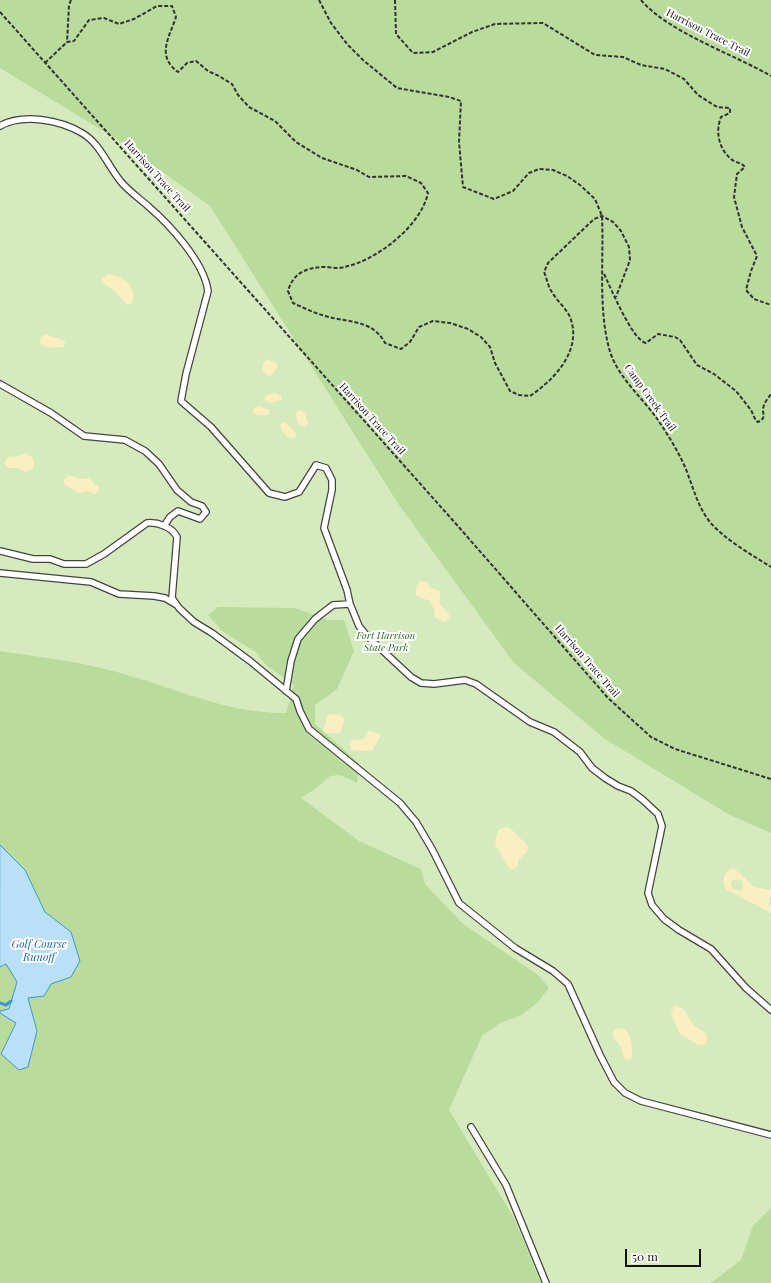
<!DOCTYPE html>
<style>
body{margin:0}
#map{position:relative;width:771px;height:1283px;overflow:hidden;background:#fffdf5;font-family:"Playfair Display",serif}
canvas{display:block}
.scale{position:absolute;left:625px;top:1249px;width:76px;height:18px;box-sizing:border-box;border:2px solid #111;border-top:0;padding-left:5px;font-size:12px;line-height:14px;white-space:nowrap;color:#111;-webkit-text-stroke:3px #fff;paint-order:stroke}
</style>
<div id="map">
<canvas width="771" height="1283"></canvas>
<div class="scale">50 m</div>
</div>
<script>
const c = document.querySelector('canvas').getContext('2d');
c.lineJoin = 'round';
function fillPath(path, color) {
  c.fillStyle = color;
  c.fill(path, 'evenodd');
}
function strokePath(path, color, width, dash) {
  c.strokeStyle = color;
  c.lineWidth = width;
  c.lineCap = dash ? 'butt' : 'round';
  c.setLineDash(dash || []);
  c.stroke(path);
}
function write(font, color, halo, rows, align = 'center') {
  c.font = font + ' "Playfair Display",serif';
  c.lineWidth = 4;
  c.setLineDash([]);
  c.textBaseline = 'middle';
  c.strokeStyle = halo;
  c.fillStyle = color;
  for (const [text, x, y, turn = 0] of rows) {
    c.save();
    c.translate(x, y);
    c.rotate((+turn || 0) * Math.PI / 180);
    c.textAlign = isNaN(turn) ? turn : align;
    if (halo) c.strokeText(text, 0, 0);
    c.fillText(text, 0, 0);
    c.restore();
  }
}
fillPath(new Path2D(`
 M 0,0 L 771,0 L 771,1283 L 0,1283 Z`), '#d5ebbd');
fillPath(new Path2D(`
 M 0,0 L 771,0 L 771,833 L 728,814 L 605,739 L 514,663 L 399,505 L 210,206 L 115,138 L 0,68 Z
 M 218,607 L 295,608 L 328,620 L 344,620 L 354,651 L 337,689 L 315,705 L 315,724 L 359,763 L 357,783 L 340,775 L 330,776 L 315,789 L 301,798 L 359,841 L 421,869 L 425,884 L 462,923 L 538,975 L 549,988 L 538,1002 L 520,1016 L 500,1023 L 482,1036 L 449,1110 L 515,1220 L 541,1283 L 0,1283 L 0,651 C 39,657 79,661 117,672 C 172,687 228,714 286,713 L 294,685 L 266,665 L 256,652 L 222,631 L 208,615 Z
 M 771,1208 L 771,1283 L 711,1283 L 741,1260 L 753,1226 Z`), '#b9dc9c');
fillPath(new Path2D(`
 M 108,274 C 123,276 137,286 132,303 L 127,305 L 115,291 L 104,284 L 102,279 Z
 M 45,334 L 63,340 L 65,342 L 64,347 L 54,348 L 43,346 L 40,343 L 40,338 Z
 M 268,359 L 277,364 L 277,368 L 270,377 L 263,372 L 263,363 Z
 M 275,393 L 282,396 L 281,400 L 270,403 L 264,400 L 266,396 Z
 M 259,406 L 269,410 L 269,415 L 257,415 L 253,413 L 254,408 Z
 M 298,410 L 305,413 L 308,423 L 306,426 L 299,425 L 297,422 L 296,413 Z
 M 283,421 C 287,423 292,429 296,433 L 295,438 C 286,439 284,433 280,426 Z
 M 25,453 C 33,456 37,462 32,470 L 26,472 L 18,468 L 9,468 L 4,464 L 8,457 L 19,456 Z
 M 69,475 L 80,479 L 90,478 L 94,484 L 99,486 L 99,490 L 95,494 L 87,491 L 78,493 L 64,484 L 64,479 Z
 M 420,581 L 427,582 L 430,588 L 440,591 L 440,604 L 448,613 L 450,617 L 446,622 L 435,618 L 434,609 L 430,601 L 416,596 L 416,587 Z
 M 328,714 L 340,715 L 345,719 L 340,733 L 327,733 L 323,731 Z
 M 368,731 L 375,732 L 381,735 L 372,751 L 351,750 L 350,744 L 352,740 L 364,739 Z
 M 506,827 L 510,828 L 528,846 L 527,852 L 518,860 L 518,866 L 513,869 L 509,868 L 495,844 L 498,830 Z
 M 734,868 L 754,887 L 771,890 L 771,896 L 768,904 L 771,907 L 771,913 L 726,889 C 721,880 724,870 734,868 ZM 737,879 L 741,880 L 743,885 L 741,891 L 732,888 L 731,884 L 733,880 Z
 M 674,1006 C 687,1006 686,1016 693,1024 C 697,1028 702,1029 706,1034 L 707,1041 L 705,1044 L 698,1045 L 680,1034 L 671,1014 Z
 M 617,1028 C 632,1027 633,1047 632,1058 L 630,1060 L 624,1058 L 621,1047 L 613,1037 L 613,1031 Z`), '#fbeec1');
const water = new Path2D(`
 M 0,845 L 25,870 L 45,912 L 71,932 L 80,961 L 71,977 L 51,984 L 44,996 L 28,998 L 37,1031 L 28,1067 L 19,1070 L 1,1054 L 16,1023 L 0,1013 L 0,1011 L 9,1009 L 17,982 L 6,964 L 0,967 Z`);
fillPath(water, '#b9e0f7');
strokePath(water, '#3f96cf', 1);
strokePath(new Path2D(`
 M 0,1003 L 6,1005 L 11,1001`), '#3f96cf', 3);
const service = new Path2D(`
 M 0,126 C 23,113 60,120 82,133 C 101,144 108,167 122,183 C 130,192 140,199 149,207 C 170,225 204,262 208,291 L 186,374 L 181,401 L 211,427 L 269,493 L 285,497 L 299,492 L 316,465 L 326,468 L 332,480 L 332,490 L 324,528 L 347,590 L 350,604 L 359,626 L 366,635 L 411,677 L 421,683 L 434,684 L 465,680 L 476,684 L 530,722 L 554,732 L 580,752 L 592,768 L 605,778 L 618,786 L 631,791 L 643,800 L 658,814 L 662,826 L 648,893 L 652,905 L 664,919 L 679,930 L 711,949 L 746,988 L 771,1010
 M 0,384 L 51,413 L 84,436 L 125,440 L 145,451 L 159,464 L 177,490 L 191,502 L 202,506 L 206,512 L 200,519 L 178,511 L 170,517 L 164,526
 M 0,551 L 33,559 L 50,559 L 64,564 L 86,564 L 104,554 L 147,523 C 158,522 172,527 177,537 L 172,598 L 179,608 L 194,622 L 212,633 L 250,661 L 296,699 L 300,711 L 309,729 L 400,803 L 416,822 L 432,849 L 459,903 L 515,948 L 553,971 L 568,984 L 600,1055 L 614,1082 L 625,1093 L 641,1101 L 771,1135
 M 0,573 L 91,582 L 119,594 L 154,596 L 165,598 L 175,604
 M 286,691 L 291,661 L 298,639 L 315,619 L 333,605 L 350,604
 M 471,1127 L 506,1185 L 546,1283`);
strokePath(service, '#444', 8);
strokePath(new Path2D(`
 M 71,0 L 69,5 L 67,42 L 74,41 L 89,20 L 104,18 L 119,24 L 134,19 L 157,6 L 172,6 L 176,17 C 169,38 156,56 178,72 L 187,63 L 196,61 L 208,71 L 219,76 L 232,84 L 238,95 L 249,107 L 275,121 L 296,142 L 322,158 L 357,170 L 369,177 L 406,176 L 421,183 L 428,193 C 421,226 376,261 344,267 C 338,269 331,267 325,267 C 307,267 293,273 288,291 L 293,303 C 302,307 312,312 322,315 C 344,323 372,318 385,343 L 401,349 L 410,342 L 419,327 L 433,321 L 450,323 L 468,329 L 481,337 L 490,347 L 495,363 L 510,391 L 519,395 L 530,396 C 554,380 583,350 570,317 C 566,308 557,301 552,292 C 548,287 547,279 544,272 L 548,263 L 594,219 L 602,216 L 613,222 L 621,231 L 629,247 L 630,260 L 616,297
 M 319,0 L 331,23 L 347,44 L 363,60 L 397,88 L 449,97 L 461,101 L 459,142 L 463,187 L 494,199 L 513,191 L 529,173 L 539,169 L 553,170 L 567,176 L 580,185 L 595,199 L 602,216 C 604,258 598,307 609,348 C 616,376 642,397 658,420 C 668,435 678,451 685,467 C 693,486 697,506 710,522 C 724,539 752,555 771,567
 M 395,0 L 396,34 L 413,53 L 433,52 L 472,32 L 495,24 L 543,23 L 595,55 L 623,57 L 641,65 L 665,69 L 684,79 L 698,95 L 717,107 L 730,108 L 730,113 L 721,117 C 715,132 719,149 731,159 C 735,163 741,162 745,167 L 737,174 L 734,197 L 742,227 L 757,256 L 751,271 L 746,290 L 754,299 L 771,305
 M 641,0 C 668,32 733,54 771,76
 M 0,12 L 457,525 L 608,698 L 651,737 L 675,749 L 771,779
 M 45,63 L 67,42
 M 604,274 C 611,288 632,340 646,343 L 658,334 L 675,337 L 680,340 L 697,365 L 714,374 L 736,391 L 751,410 L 756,421 L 758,422 C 766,418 763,416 763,409 C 764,403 768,398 771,394`), '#333', 2, [4, 2]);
strokePath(service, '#fff', 5.5);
write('10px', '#111', '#fff', [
 ["Harrison Trace Trail",708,33,27],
 ["Harrison Trace Trail",157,176,48],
 ["Camp Creek Trail",650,398,54],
 ["Harrison Trace Trail",372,419,48],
 ["Harrison Trace Trail",587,661,49]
]);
write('italic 10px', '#2f6b1f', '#fff', [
 ["Fort Harrison",386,636],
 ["State Park",386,648]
]);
write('italic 11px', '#1768a6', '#fff', [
 ["Golf Course",39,945],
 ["Runoff",39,958]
]);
</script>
